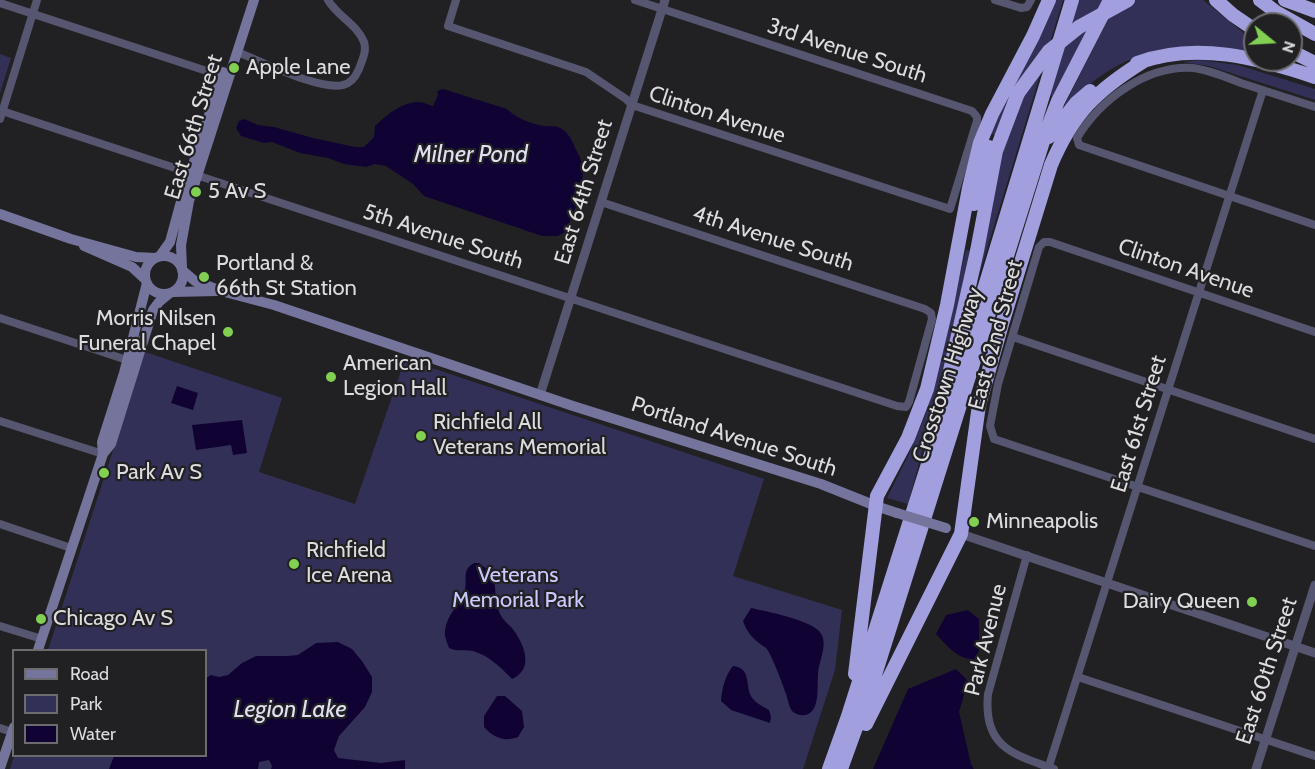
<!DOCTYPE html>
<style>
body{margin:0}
#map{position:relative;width:1315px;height:769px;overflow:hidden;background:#212124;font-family:Cabin,sans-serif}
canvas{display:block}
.legend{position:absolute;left:12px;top:649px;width:195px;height:108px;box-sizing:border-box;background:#212124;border:2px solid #6c6c6f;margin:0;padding:8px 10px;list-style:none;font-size:18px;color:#dcdcdf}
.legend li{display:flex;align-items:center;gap:12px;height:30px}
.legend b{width:30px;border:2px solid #6c6c6f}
.north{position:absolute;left:1243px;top:12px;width:60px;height:60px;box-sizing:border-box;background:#212124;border:2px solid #6c6c6f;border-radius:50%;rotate:108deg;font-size:16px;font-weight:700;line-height:24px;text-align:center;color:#dcdcdf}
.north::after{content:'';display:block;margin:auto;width:21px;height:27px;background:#81d051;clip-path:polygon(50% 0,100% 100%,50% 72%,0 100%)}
</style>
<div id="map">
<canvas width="1315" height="769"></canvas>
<ul class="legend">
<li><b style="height:8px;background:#75749c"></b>Road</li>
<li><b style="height:16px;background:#333057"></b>Park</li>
<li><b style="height:16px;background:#100334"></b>Water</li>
</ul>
<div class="north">N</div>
</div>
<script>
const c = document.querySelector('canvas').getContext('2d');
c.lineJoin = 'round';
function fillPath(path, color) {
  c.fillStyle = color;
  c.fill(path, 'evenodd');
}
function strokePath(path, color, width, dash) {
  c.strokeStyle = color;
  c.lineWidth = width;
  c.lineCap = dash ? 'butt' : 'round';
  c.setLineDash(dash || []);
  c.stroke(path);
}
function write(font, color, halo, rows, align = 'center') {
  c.font = font + ' Cabin,sans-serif';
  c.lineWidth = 4.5;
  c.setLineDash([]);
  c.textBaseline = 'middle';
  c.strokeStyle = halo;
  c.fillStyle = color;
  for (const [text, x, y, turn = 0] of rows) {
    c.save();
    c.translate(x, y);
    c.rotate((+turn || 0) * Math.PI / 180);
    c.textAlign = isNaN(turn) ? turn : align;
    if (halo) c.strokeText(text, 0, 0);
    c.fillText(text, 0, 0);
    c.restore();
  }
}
fillPath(new Path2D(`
 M 1052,0 L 1063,0 L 979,275 L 976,274 L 1005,139 L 990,133 L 984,140 Z
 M 1076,0 L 1102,0 L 1053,96 L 1049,95 Z
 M 1118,0 L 1203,0 L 1255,42 L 1255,55 C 1180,35 1120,49 1066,106 L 1064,106 Z
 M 0,54 L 11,58 L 0,93 Z
 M 1199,60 L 1238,65 L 1315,89 L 1315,100 L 1209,66 L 1183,62 Z
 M 966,250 L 971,251 L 943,373 L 908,504 L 887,498 L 908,456 L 925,416 Z
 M 145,352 L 282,398 L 259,472 L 355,504 L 405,359 L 764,479 L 733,576 L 842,610 L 835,670 L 803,769 L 10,769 L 14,756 L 206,756 L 206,650 L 48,650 Z`), '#333057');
fillPath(new Path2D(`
 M 443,89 L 507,109 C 516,118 531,124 544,126 C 551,127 556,125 562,129 C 568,133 573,141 575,148 C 577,152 580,156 581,161 C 588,179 574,215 565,232 L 558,236 L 542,236 L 424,196 L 413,184 L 386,166 L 375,164 L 366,167 L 344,164 L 328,158 L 300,153 L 272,142 L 264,143 L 241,136 L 236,128 L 239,121 L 244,119 L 258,125 L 274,127 L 313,138 L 355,147 L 364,147 L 374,137 L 375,126 C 385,116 403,101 419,102 C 423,102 429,105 433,106 L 438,95 L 437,91 Z
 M 177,386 L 198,393 L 193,410 L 171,403 Z
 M 242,420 L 247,453 L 233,455 L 231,445 L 196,450 L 192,425 Z
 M 474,563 L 479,563 L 492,573 C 497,587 494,601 500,614 C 503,620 508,624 512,628 C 524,643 535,669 512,679 C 500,667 490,656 473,651 C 465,649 458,652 449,648 C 447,642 444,636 445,630 C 447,615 459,605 464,592 C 469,580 460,571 474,563 Z
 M 751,608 C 768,612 807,619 819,631 C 830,642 818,662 818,675 C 817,687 821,718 800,715 C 797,714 795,714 792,711 C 789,707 788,700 786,694 C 783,685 772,655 766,648 C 764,646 761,645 759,643 C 751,637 746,630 743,621 Z
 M 968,610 L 979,619 L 979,650 L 976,659 C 959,661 946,645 936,634 L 946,615 Z
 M 338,642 L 352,649 L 362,661 L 372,677 L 372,692 L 365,707 L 339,736 L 334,750 L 338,758 L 381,763 L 405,760 L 405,769 L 271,769 L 272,766 L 269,760 L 259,762 L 258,769 L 109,769 L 114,756 L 206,756 L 206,678 L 211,675 L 219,677 L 228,675 L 242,663 L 256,656 L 287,656 L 298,655 L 316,643 Z
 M 733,666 C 750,668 746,682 750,694 C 753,702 762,706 769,710 L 771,717 L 770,723 L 731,710 L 721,701 C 722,688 725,676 733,666 Z
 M 956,669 L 968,681 L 959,712 L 971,764 L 974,769 L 873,769 L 908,689 Z
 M 497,696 L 505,696 L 522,711 L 524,727 L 518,737 C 504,742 494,738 484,727 L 484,716 Z`), '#100334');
strokePath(new Path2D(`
 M 456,0 L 448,26 L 586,72 L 626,99 L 632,105 L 950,209 L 977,121 L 977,117 L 972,111 L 635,0
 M 995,0 L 1021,8 L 1027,7 L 1031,0
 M 0,3 L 225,77
 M 237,52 C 261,61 320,91 343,85 C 352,83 356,76 359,69 C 362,60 367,52 364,42 C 357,24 337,16 328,0
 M 1315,107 C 1290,99 1266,91 1241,83 C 1226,77 1209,70 1193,68 C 1146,65 1100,100 1077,138 L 1079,145 L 1315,225
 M 2,111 L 897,406 L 906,407 L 909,402 L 932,319 L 931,313 L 925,309 L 601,202
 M 0,119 L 37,0
 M 0,318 L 130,361
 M 1315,332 L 1050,242 L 1044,242 L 1039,247 L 998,384 L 990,426 L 994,439 L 1315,546
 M 1013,337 L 1315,439
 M 0,421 L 103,454
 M 0,524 L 71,548
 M 1027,555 L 988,694 C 983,746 1011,754 1054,769
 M 0,626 L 42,639
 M 1078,677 L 1315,756
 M 0,728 L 12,732
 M 1048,769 L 1263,90`), '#575670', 8);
strokePath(new Path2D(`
 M 540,395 L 665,0
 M 961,534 L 1315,653
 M 1256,769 L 1315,585`), '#575670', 9);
strokePath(new Path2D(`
 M 0,214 L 71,239 L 136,257 L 155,258
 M 84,246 L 132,267 L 145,279
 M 160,256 L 170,242 L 180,205 L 223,72
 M145 275a19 19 0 1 1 38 0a19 19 0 1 1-38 0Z
 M 182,268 L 181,245 L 189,201 L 254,0
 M 182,270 L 195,281 L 221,291 L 274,305 L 573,406 L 821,484 L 876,506 L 897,513
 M 173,292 L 217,291
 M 103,454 L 111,444 L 153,310 L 159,302 L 170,293
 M 38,650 L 103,454 L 102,442 L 124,373 L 147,283
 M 0,768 L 14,727`), '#75749c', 10);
strokePath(new Path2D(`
 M 1216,0 L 1233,15 L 1255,30
 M 1260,0 L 1276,12 L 1315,34
 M 1285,0 L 1315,11
 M 1291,51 L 1315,63
 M 1137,63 C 1196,41 1258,58 1315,77
 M 1049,137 L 1076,103 L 1090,91
 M 974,204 L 989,147
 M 947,384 L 977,251 L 996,151 L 1018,93
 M 855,674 L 877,496 L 908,438 L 927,389 L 947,305 L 969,188 L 980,143 L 992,114 L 1033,36 L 1049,0
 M 866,724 L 961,534 L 979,405 L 1002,324 L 1051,165 C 1073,113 1097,90 1144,61
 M 829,769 L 848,716 L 934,445 L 941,431 L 1072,0
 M 841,769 L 875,675 L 1047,129 L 1058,101 L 1110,0`), '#a29fdf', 14);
strokePath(new Path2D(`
 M 897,513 L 946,528`), '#75749c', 10);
strokePath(new Path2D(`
 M 1018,93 L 1049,51 L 1079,27 L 1128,0`), '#a29fdf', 14);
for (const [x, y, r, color] of [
 [234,68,6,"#81d051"],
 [196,192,6,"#81d051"],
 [204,277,6,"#81d051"],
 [228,332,6,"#81d051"],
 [331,377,6,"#81d051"],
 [421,436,6,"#81d051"],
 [104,473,6,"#81d051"],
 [974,522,6,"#81d051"],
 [294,564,6,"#81d051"],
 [1252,602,6,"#81d051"],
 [41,619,6,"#81d051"]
]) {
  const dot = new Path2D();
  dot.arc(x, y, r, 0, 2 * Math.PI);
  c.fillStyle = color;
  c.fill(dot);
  strokePath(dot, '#212124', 2);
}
write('22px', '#dcdcdf', '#212124', [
 ["3rd Avenue South",847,51,18],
 ["Clinton Avenue",717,115,18],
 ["East 66th Street",194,127,-73],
 ["East 64th Street",584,192,-73],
 ["5th Avenue South",443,237,18],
 ["4th Avenue South",773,239,18],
 ["Clinton Avenue",1186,269,19],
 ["East 62nd Street",996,335,-75],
 ["Crosstown Highway",948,375,-72],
 ["East 61st Street",1139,424,-73],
 ["Portland Avenue South",734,437,18],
 ["Park Avenue",986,640,-76],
 ["East 60th Street",1267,671,-72]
]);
write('22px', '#dcdcdf', '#212124', [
 ["Apple Lane",246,68],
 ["5 Av S",208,192],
 ["Portland &",216,264],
 ["66th St Station",216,289],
 ["Morris Nilsen",216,319,"right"],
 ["Funeral Chapel",216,344,"right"],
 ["American",343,364],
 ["Legion Hall",343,389],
 ["Richfield All",433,423],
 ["Veterans Memorial",433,448],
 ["Park Av S",116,473],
 ["Minneapolis",986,522],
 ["Richfield",306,551],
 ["Ice Arena",306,576],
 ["Dairy Queen",1240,602,"right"],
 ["Chicago Av S",53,619]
], 'left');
write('22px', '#cbcaff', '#212124', [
 ["Veterans",518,576],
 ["Memorial Park",518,601]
]);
write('italic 24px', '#e0e0f2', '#212124', [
 ["Milner Pond",471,155],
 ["Legion Lake",290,710]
]);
</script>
